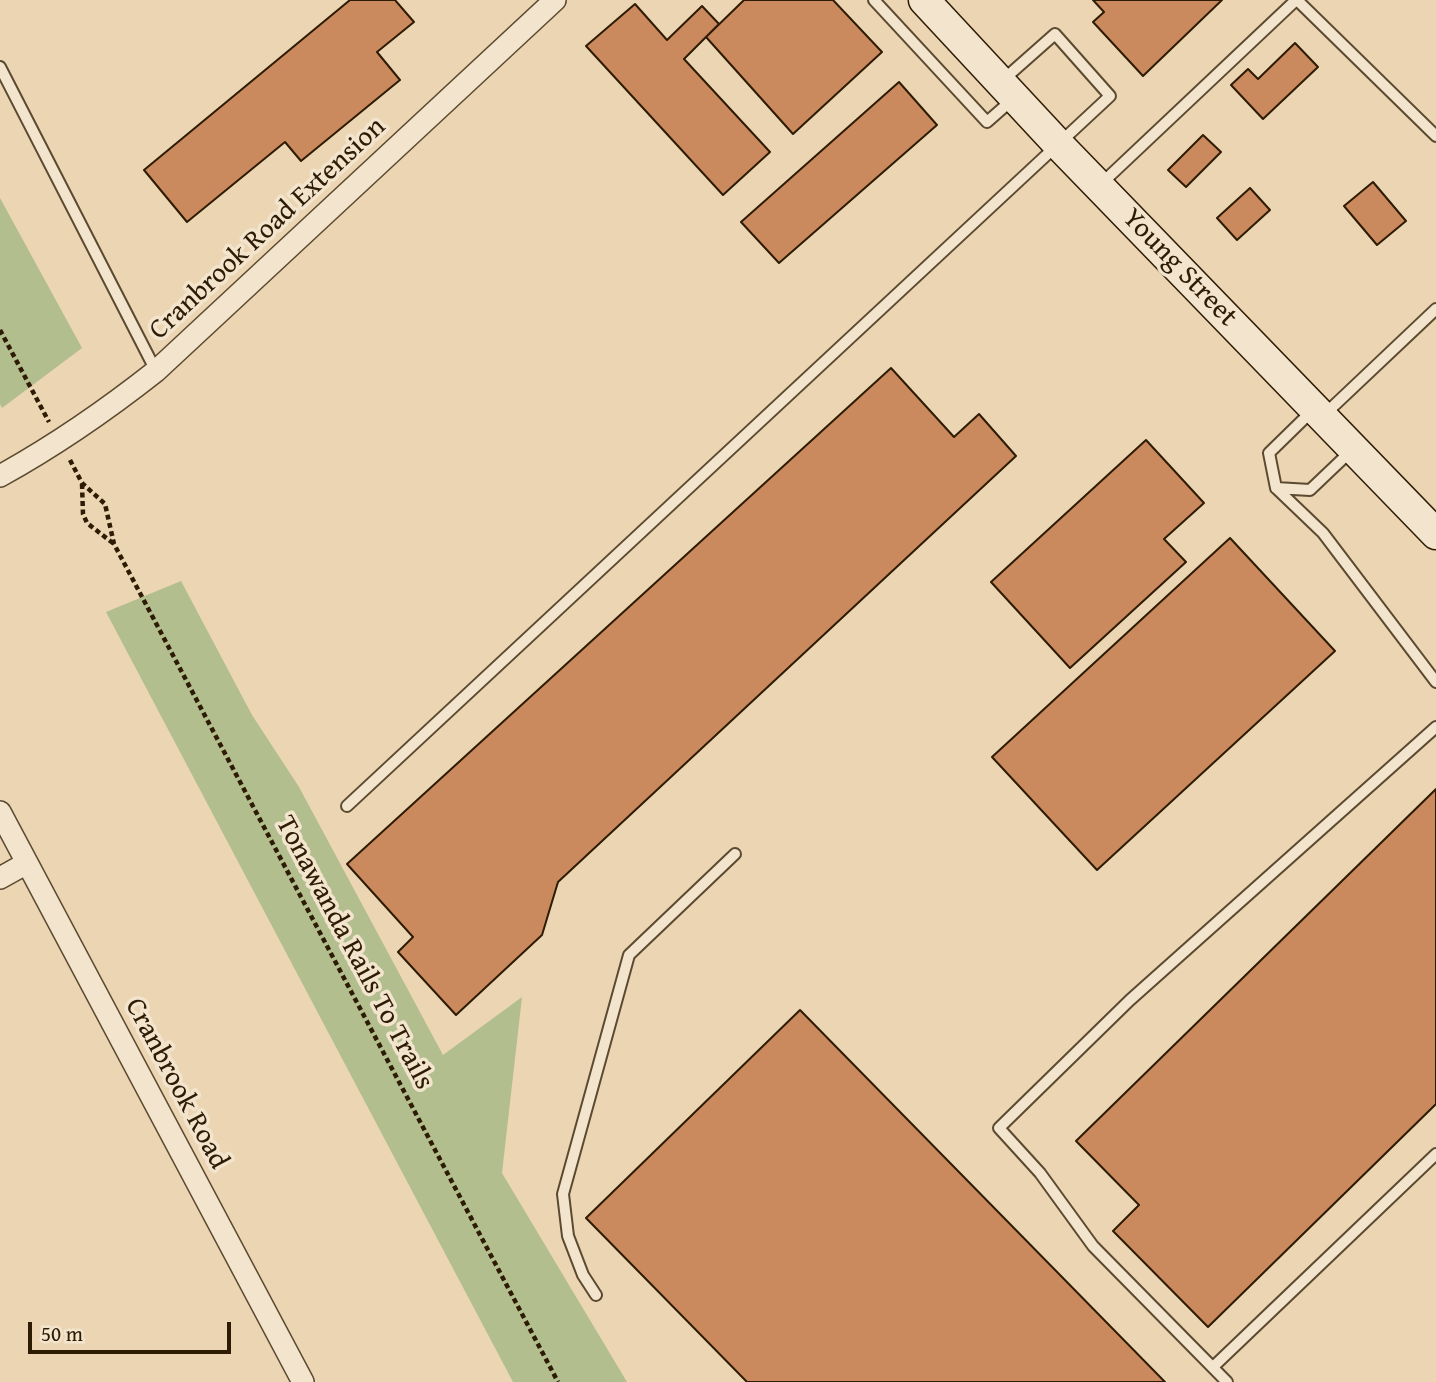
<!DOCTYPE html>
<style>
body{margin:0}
#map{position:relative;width:1436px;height:1382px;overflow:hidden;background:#ebd5b2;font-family:"Gentium Book Plus",serif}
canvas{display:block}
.scale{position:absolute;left:28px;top:1322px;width:203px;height:32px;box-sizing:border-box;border:4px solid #2d1b04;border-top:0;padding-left:9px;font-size:21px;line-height:24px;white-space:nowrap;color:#2d1b04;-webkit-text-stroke:5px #f2e4cd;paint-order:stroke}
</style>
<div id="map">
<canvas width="1436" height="1382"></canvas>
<div class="scale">50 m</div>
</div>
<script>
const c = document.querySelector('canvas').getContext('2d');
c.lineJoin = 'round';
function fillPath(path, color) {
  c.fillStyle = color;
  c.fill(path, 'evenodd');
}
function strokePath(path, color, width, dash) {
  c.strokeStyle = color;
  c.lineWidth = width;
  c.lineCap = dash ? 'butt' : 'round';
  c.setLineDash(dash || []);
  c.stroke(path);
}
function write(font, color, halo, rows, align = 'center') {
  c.font = font + ' "Gentium Book Plus",serif';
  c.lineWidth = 7;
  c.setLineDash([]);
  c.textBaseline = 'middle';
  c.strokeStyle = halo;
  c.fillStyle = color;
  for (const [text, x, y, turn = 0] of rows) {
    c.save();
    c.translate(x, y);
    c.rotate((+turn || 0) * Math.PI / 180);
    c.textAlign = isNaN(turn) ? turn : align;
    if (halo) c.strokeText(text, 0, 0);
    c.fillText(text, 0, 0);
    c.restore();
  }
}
fillPath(new Path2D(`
 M 0,198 L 82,348 L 2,408 L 0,404 Z
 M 181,581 L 252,715 L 299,787 L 443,1055 L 522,997 L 502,1173 L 627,1382 L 513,1382 L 106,612 Z`), '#b3be8f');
const building = new Path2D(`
 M 350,0 L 395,0 L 414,22 L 377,52 L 400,80 L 301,161 L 285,142 L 187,222 L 144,170 Z
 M 744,0 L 833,0 L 882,52 L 793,134 L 706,37 Z
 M 1093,0 L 1222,0 L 1143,76 L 1093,22 L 1104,12 Z
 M 635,4 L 667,40 L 702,6 L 719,24 L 684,59 L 770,152 L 723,195 L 586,46 Z
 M 1295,43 L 1318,67 L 1263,119 L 1231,85 L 1248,69 L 1258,79 Z
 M 899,82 L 937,125 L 779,263 L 741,222 Z
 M 1203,135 L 1221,152 L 1186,187 L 1168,170 Z
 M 1373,182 L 1406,221 L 1377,245 L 1344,206 Z
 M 1250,188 L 1270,210 L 1237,240 L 1217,218 Z
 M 891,368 L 954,437 L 979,414 L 1016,456 L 558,882 L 542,935 L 456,1015 L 398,952 L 413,937 L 347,864 Z
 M 1146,440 L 1204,503 L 1164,539 L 1186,562 L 1070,668 L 991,582 Z
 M 1230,538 L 1335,651 L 1097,870 L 992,757 Z
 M 1436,789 L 1436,1104 L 1208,1327 L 1113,1231 L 1139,1205 L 1076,1141 Z
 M 800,1010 L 1165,1382 L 747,1382 L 586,1218 Z`);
fillPath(building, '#cb895e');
strokePath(building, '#2d1b04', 2);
const lane = new Path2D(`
 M 874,0 L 987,122 L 1012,100
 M 1297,0 L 1436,136
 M 0,67 L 156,371
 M 1101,184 L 1296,0
 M 1312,411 L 1269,453 L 1276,488 L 1310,490 L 1352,450
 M 1324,415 L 1436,309
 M 1276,488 L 1323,533 L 1436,682
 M 347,806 L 1110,96 L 1055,34 L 1003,80
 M 596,1295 L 583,1275 L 568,1236 L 563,1194 L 629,955 L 735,854
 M 1213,1367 L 1436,1154
 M 1227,1382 L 1093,1246 L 1040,1173 L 999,1128 L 1130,1000 L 1436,727`);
const street = new Path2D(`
 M 0,476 C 58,444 104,412 156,371 L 555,0
 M 0,812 L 303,1382
 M 0,878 L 27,863`);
const secondary = new Path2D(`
 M 924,0 L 1057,143 L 1436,534`);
strokePath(lane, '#5c4a30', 14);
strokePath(street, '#5c4a30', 24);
strokePath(secondary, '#2d1b04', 33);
strokePath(new Path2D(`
 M 0,330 L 49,422
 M 70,460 L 82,483 L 105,504 L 114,544 L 558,1382
 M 82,484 L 83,514 L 87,523 L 114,544`), '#2d1b04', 4.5, [5, 3.5]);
strokePath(lane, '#f2e4cd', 10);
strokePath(street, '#f2e4cd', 21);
strokePath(secondary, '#f2e4cd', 30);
write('28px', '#2d1b04', '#f2e4cd', [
 ["Cranbrook Road Extension",268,229,-43],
 ["Young Street",1179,268,46],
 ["Tonawanda Rails To Trails",354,953,62],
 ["Cranbrook Road",176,1084,62]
]);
</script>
